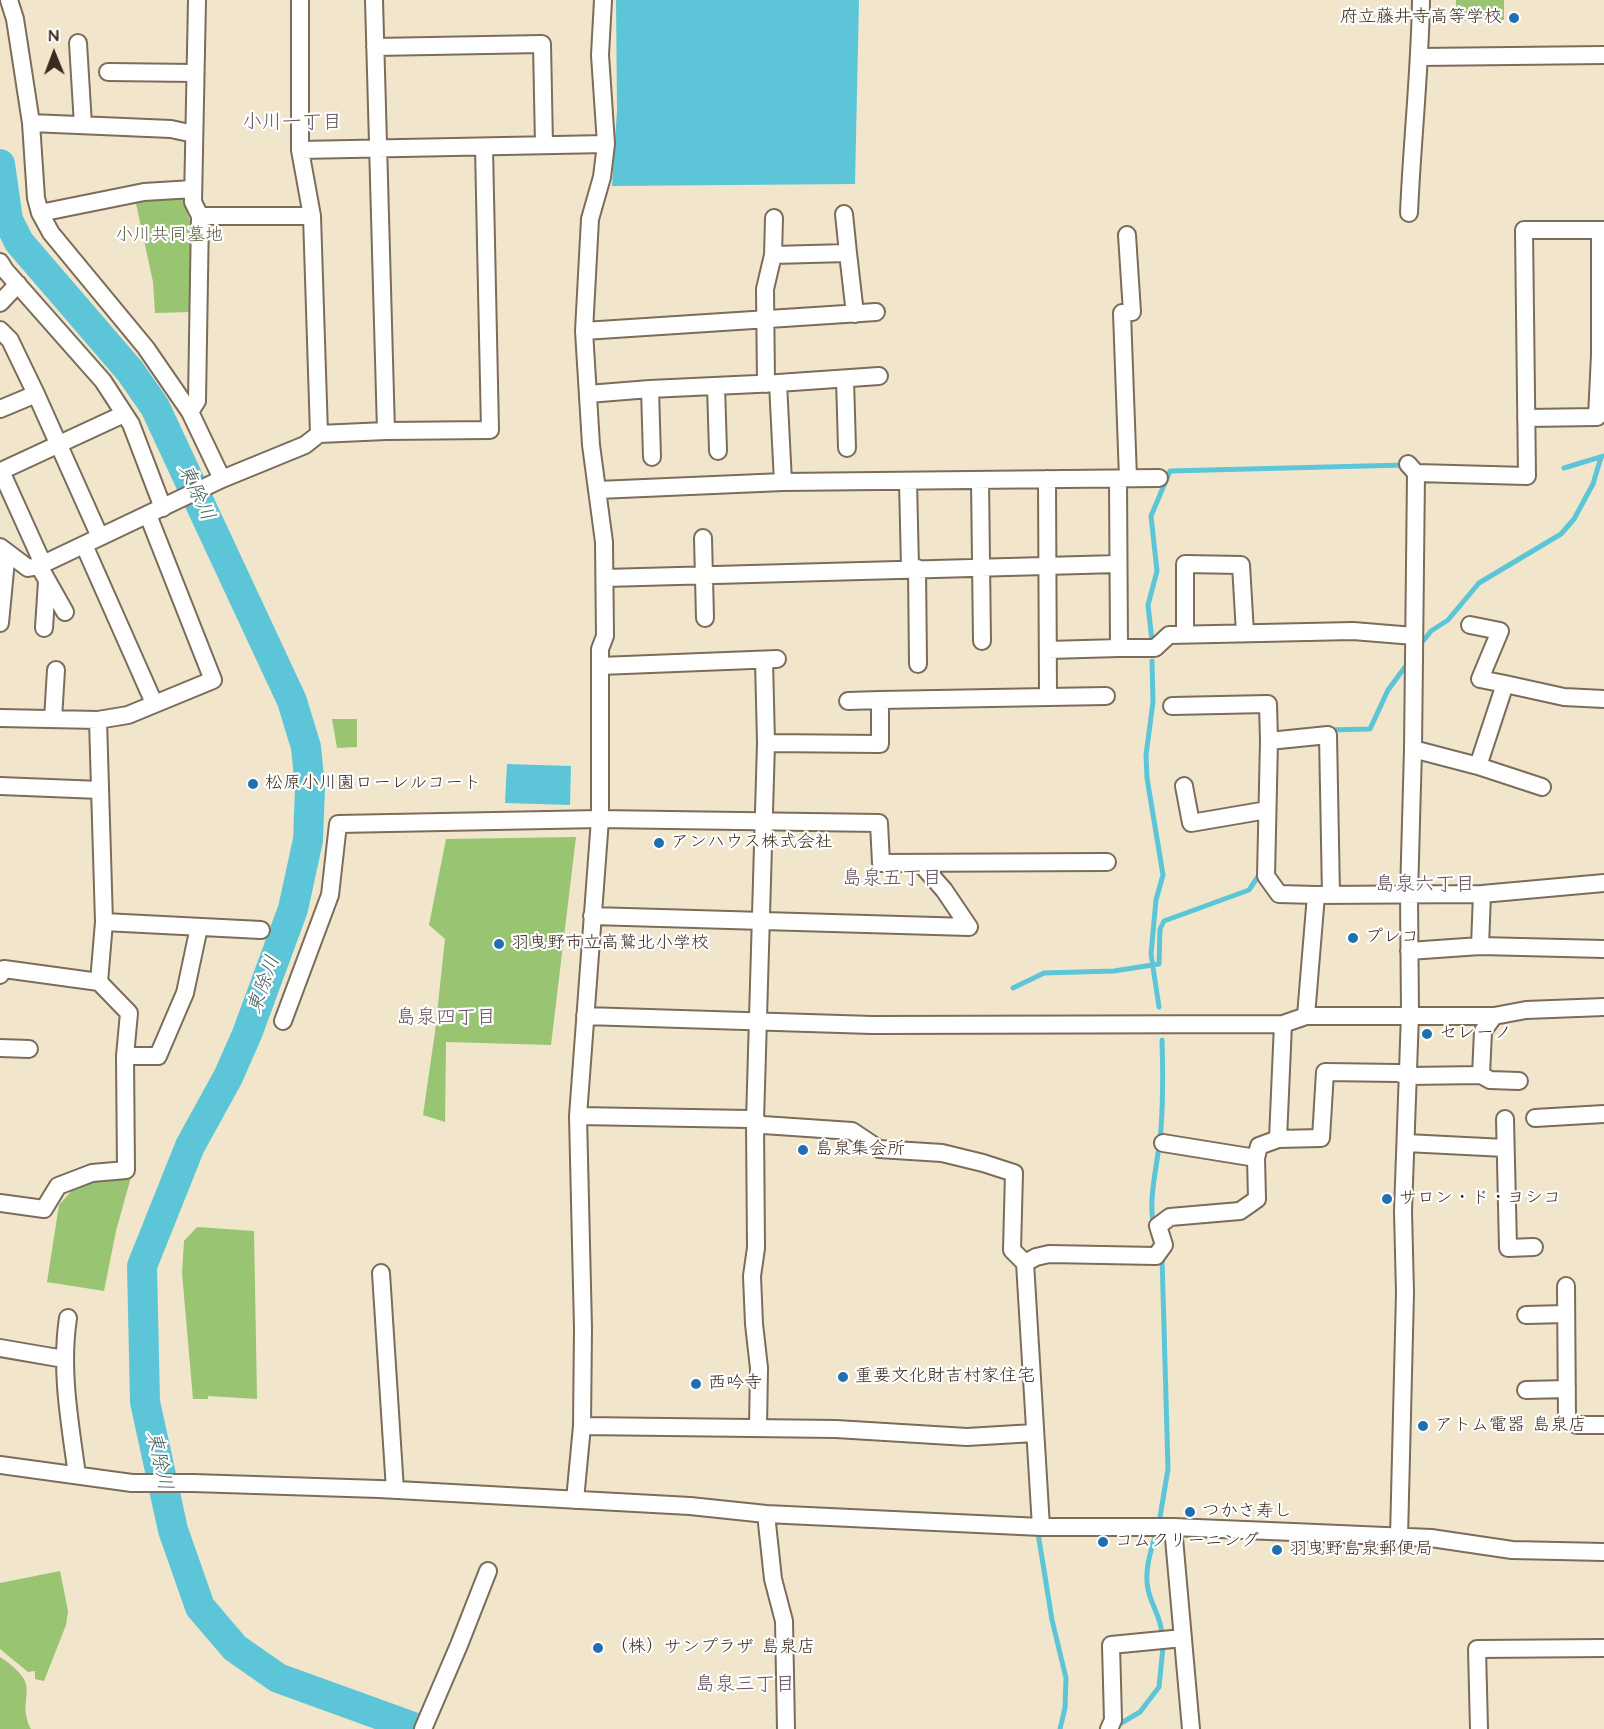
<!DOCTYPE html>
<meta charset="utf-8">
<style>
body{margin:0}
#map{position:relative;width:1604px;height:1729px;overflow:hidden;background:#f1e6cb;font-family:"Architects Daughter",sans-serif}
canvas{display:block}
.north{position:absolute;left:24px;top:24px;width:60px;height:60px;-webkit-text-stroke:4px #fff;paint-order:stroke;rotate:359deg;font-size:16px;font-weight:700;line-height:24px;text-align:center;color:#3b2a1e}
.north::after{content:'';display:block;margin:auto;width:21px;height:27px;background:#3b2a1e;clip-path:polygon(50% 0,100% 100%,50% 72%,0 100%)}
</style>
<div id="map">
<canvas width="1604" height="1729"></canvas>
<div class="north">N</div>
</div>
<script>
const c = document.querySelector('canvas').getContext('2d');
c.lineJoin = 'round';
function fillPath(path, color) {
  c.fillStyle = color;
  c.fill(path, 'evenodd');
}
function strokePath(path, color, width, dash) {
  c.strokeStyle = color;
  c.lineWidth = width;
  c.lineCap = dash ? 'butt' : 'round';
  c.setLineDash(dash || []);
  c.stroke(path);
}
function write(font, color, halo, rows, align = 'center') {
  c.font = font + ' "Architects Daughter","Klee One",sans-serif';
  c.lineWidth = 4.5;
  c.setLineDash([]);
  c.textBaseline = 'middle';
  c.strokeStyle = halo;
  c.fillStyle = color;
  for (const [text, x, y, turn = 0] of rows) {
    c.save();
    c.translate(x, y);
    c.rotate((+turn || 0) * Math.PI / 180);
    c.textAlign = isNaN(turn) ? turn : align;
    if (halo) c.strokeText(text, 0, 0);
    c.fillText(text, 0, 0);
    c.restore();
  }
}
fillPath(new Path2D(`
 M 1456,0 L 1504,0 L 1504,20 L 1456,21 Z
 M 185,195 L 187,212 L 195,234 L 191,312 L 155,313 L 153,282 L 135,199 Z
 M 357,719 L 357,747 L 337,748 L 332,719 Z
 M 576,837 L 551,1045 L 446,1042 L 445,1122 L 423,1115 L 435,1032 L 445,939 L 429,925 L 446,839 Z
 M 131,1177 L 116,1231 L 104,1291 L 47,1282 L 59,1205 L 75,1187 L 96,1178 Z
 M 197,1227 L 254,1231 L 257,1399 L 208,1396 L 208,1399 L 193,1399 L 182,1273 L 184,1241 Z
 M 60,1571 L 68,1611 L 66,1625 L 44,1681 L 35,1679 L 35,1671 L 28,1672 L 0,1649 L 0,1583 Z
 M 0,1657 C 47,1688 14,1695 31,1729 L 0,1729 Z`), '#99c472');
fillPath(new Path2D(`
 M 616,0 L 859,0 L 855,184 L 612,186 L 617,110 Z
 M 507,764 L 571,766 L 570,805 L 505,803 Z`), '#5cc6d8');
strokePath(new Path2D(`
 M 1564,468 L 1604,456
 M 1424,640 L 1431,631 L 1448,620 L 1479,583 L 1561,534 L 1574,519 L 1593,484 L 1601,457
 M 1152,641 L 1148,605 L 1157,571 L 1151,516 L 1170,471 L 1404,465
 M 1152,661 L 1153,702 L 1146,755 L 1147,778 L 1163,875 L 1156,900 L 1151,954 L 1159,1007
 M 1329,730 L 1370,729 L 1388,690 L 1405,667
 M 1013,988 L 1044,973 L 1114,971 L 1159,964 L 1160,929 L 1164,921 L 1249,890 L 1261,872
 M 1154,1227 C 1147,1198 1159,1160 1161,1129 C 1163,1100 1163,1070 1162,1040
 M 1160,1517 L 1168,1469 L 1162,1257
 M 1038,1533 L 1052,1620 L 1066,1678 L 1065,1708 L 1060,1729
 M 1156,1533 C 1151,1550 1144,1571 1148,1589 C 1151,1605 1161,1617 1162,1634
 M 1118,1725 L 1140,1712 L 1159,1687 L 1163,1647`), '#5cc6d8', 5);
strokePath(new Path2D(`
 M 0,164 L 8,220 L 19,242 L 130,371 L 155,407 L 292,701 L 306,747 L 310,788 L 308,840 L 293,909 L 247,1034 L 228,1077 L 190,1146 L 142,1266 L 145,1402 L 173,1530 L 200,1607 L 235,1648 L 278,1678 L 419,1729`), '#5cc6d8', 30);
const minor = new Path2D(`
 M 9,0 L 15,19 L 31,123 L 36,198 L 40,213 L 51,233 L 146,348 L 190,412 L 222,479
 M 300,0 L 300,150 L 312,216 L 319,434
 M 374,0 L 386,431
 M 78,43 L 83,125
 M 375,47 L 542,44 L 544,145
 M 1420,57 L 1604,55
 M 108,72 L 195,73
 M 31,123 L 171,129 L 194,134
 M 300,150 L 606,144
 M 40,213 L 144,192 L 193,189
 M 1409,213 C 1412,142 1420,71 1421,0
 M 844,214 L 848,253
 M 200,216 L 312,216
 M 1127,235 L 1132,312 L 1122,313 L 1128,478
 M 773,255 L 848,253 L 855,314
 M 0,262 L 5,270 L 103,381 L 131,424 L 163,508
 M 0,303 L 18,284
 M 0,330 L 10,340 L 36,394 L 100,537
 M 584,331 L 876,312
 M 845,379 L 847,448
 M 778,383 L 879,376
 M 766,384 L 765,289 L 773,255 L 774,218
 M 716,386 L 718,451
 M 650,389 L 652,457
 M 588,394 L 650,389 L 778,383 L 783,482
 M 0,409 L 36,394
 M 190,412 L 197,401 L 200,216 L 193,202 L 197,0
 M 1526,418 L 1597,417 L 1600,355 L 1600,230
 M 1408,464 L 1416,473 L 1527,476 L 1524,230 L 1604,230
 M 1118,479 L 1119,648 L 1155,648 L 1169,635 L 1353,631 L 1414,636
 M 980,480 L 982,641
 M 908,481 L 910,568
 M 598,490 L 783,482 L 1159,478
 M 703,538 L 705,618
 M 84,545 L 154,703
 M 0,547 L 28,568 L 39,566 L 222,479 L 305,445 L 319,434 L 386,431 L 490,430 L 484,148
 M 43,564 L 1,471 L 124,414
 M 39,566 L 65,612
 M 917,568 L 918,664
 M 605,578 L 1118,564
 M 0,623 L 6,560
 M 1470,625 L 1500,631 L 1480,679 L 1505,684
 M 44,628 L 47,581
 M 1185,634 L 1185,564 L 1241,565 L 1245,633
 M 1048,650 L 1119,648
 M 764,660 L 766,743
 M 600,666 L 777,659
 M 1048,697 L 1106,696
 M 848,701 L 880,700
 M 1172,706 L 1268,704 L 1269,741
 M 0,718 L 98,720 L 128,715 L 213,680 L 148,515
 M 53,719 L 56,670
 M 98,720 L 104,922 L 99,982
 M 1413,749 L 1478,766 L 1542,787
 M 1478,766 L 1505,684 L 1564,697 L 1604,699
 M 0,786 L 100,790
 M 1184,786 L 1191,823 L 1267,810
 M 920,863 L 944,890 L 969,927
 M 1316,895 L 1279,894 L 1266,876 L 1269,741 L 1328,735 L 1331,895
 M 592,916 L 969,927
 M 104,922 L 261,930
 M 1480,946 L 1482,894
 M 1409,951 L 1480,946 L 1604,949
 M 0,975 L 4,969 L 99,982 L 129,1013 L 125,1056 L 126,1170 L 92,1173 L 58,1186 L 44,1209 L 0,1203
 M 585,1016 L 872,1025 L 1283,1024 L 1306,1016 L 1494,1016 L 1526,1010 L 1604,1007
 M 1306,1016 L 1316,895 L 1482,894 L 1604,883
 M 283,1021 L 330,895 L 338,824 L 600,819 L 879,823 L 881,863 L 1107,862
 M 0,1048 L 29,1049
 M 125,1056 L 158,1056 L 185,993 L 199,927
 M 1481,1075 L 1490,1080 L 1519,1081
 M 578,1116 L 749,1119 L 763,1125 L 852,1131 L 879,1149 L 942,1153 L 983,1163 L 1014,1173 L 1012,1250 L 1025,1263 L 1041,1527
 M 1535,1118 L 1604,1114
 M 1505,1119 L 1508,1248 L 1534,1247
 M 1278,1139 L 1283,1024
 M 1163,1143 L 1256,1158
 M 1406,1143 L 1505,1148
 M 1025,1263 L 1036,1257 L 1049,1254 L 1156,1256 L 1164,1245 L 1158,1226 L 1170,1217 L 1240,1211 L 1257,1199 L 1256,1158 L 1259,1146 L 1278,1139 L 1321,1138 L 1325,1072 L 1398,1073 L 1408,1076 L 1481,1075 L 1483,1031 L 1494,1016
 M 381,1273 L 395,1490
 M 1566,1286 L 1567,1421 L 1577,1425 L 1604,1425
 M 1526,1315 L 1566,1314
 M 68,1318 C 60,1371 70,1423 77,1475
 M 0,1348 L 64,1359
 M 1526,1390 L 1567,1389
 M 582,1426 L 836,1429 L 967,1437 L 1034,1433
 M 758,1428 L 759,1368 L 754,1324 L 752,1276 L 756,1248 L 755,1121 L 766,743 L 880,744 L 880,700 L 1048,697 L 1047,479
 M 0,1465 L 132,1483 L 193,1483 L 379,1489 L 690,1506 L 766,1514 L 1041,1527 L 1173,1527 L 1293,1532 L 1431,1538 L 1512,1550 L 1604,1552
 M 575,1500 L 582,1426 L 583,1328 L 578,1116 L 600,819 L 600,649 L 605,636 L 604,542 L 591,445 L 584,331 L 590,219 L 602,177 L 606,144 L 600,55 L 603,0
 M 766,1514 L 773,1579 L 784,1621 L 786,1729
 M 1173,1527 L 1191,1729
 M 1399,1537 L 1405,1293 L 1403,1211 L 1410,1014 L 1409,895 L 1413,749 L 1416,473
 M 423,1729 L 459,1645 L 488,1571
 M 1109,1729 L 1113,1720 L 1111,1645 L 1183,1638
 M 1479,1729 L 1477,1649 L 1604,1648`);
strokePath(minor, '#7b6c5b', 20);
strokePath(minor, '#fff', 16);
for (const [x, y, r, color] of [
 [1514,18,6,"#1f6fb2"],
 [253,784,6,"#1f6fb2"],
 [659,843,6,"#1f6fb2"],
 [1353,938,6,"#1f6fb2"],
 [499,944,6,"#1f6fb2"],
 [1427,1034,6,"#1f6fb2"],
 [803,1150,6,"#1f6fb2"],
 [1387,1199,6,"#1f6fb2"],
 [843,1377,6,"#1f6fb2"],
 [696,1384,6,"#1f6fb2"],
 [1423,1426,6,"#1f6fb2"],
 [1190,1512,6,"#1f6fb2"],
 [1103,1542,6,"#1f6fb2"],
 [1277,1550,6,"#1f6fb2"],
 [598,1648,6,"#1f6fb2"]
]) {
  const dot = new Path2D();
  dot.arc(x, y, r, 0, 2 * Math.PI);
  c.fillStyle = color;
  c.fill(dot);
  strokePath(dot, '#fff', 2);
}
write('18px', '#3b2a1e', '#fff', [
 ["府立藤井寺高等学校",1502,18,"right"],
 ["松原小川園ローレルコート",265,784],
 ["アンハウス株式会社",671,843],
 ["プレコ",1365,938],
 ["羽曳野市立高鷲北小学校",511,944],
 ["セレーノ",1439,1034],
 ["島泉集会所",815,1150],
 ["サロン・ド・ヨシコ",1399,1199],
 ["重要文化財吉村家住宅",855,1377],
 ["西吟寺",708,1384],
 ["アトム電器 島泉店",1435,1426],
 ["つかさ寿し",1202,1512],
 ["コムクリーニング",1115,1542],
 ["羽曳野島泉郵便局",1289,1550],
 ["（株）サンプラザ 島泉店",610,1648]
], 'left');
write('18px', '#5c603b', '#fff', [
 ["小川共同墓地",169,236]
]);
write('20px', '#66545e', '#fff', [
 ["小川一丁目",292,124],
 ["島泉五丁目",892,880],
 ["島泉六丁目",1425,886],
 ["島泉四丁目",446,1019],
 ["島泉三丁目",745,1686]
]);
write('italic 20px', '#47615f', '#fff', [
 ["東除川",195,493,65],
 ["東除川",265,985,-70],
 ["東除川",158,1461,78]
]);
</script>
